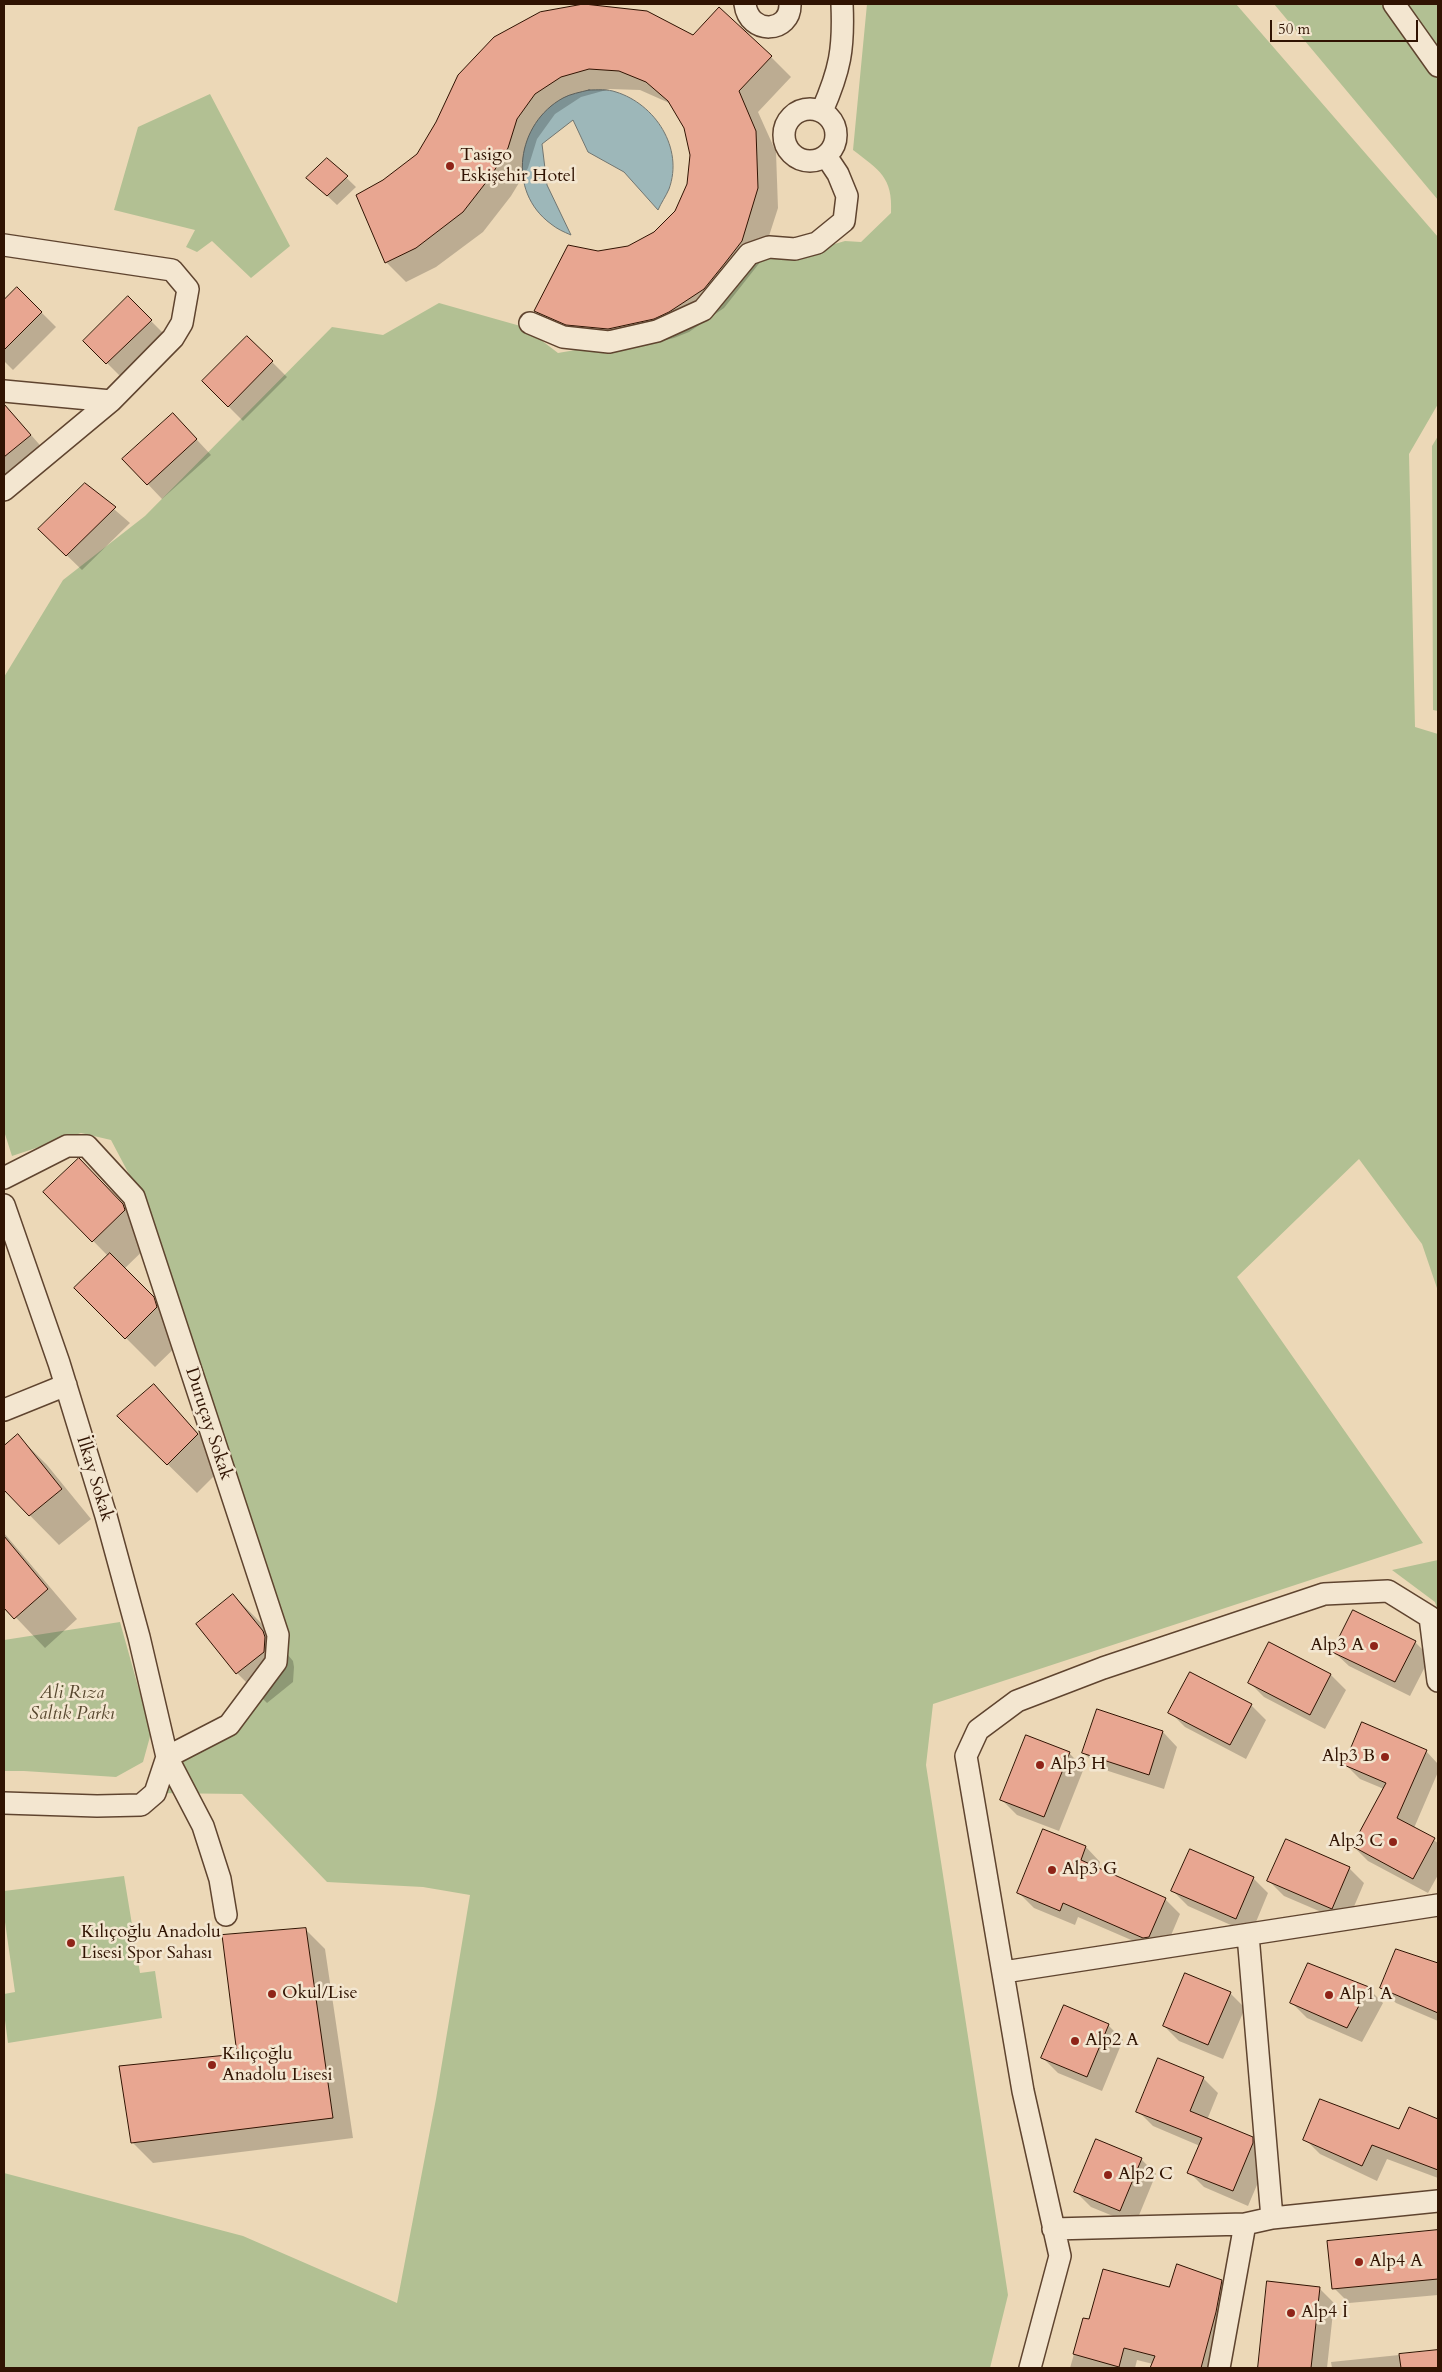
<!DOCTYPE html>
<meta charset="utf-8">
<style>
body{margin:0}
#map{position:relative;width:1442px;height:2372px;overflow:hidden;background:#ecd8b7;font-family:Cardo,serif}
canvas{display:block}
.frame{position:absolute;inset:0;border:5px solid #301302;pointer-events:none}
.scale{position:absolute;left:1270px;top:20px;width:148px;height:22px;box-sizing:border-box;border:2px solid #301302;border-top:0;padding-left:6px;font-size:15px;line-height:18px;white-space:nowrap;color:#301302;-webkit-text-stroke:4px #f3e6d0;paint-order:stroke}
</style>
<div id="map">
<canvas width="1442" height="2372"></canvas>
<div class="frame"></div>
<div class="scale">50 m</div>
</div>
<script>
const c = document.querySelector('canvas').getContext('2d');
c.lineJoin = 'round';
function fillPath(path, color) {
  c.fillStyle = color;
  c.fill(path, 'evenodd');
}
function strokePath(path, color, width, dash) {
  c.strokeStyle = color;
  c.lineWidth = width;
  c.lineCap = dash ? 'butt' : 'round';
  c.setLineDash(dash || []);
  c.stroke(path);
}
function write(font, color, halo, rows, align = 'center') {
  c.font = font + ' Cardo,serif';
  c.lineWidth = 5;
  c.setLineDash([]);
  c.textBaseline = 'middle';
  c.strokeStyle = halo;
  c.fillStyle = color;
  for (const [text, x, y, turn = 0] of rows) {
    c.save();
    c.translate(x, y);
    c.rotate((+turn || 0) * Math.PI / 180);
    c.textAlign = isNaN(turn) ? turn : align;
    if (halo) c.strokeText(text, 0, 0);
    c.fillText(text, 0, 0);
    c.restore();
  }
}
fillPath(new Path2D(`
 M 867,4 L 1236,4 L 1438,237 L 1438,404 L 1409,454 L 1415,727 L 1438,734 L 1438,1291 L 1422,1244 L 1359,1159 L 1237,1277 L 1423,1543 L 933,1704 L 926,1765 L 1008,2295 L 990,2368 L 4,2368 L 4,2173 L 243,2236 L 397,2303 L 436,2099 L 470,1895 L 423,1887 L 327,1882 L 242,1794 L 155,1793 L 167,1757 L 229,1725 L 276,1662 L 150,1214 L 111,1140 L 81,1133 L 12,1156 L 4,1131 L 4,677 L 63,580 L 145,516 L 332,327 L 383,335 L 439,303 L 524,327 L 558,353 L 657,336 L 760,256 L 807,252 L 845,241 L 861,242 L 891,213 C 893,177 879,170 853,150 Z
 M 1274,4 L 1438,4 L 1438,200 Z
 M 210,94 L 290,246 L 251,278 L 212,241 L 197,252 L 186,247 L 195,230 L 114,210 L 138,127 Z
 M 1438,436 L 1438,711 L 1433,710 L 1432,446 Z
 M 1438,1560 L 1438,1612 L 1435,1602 L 1392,1570 Z
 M 120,1622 L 151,1733 L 143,1762 L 116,1777 L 24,1771 L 4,1771 L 4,1640 Z
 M 124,1876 L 140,1973 L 155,1971 L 162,2018 L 8,2043 L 4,2013 L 4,1994 L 15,1992 L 4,1915 L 4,1891 Z`), '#b2c093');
const water = new Path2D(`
 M 589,90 C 597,90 608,89 616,92 C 655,104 684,148 669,189 C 666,196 661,203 658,210 L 624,172 L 588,152 L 573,120 L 542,144 L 547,185 L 571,235 C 564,232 557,229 551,224 C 506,191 517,123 563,98 C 570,94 581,92 589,90 Z`);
fillPath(water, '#9db7b9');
strokePath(water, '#717570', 1);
fillPath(new Path2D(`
 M 591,4 L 646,12 L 693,37 L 771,57 L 791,77 L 758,112 L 776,152 L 778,208 L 761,261 L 724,308 L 689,332 L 674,338 L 629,349 L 587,344 L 555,331 L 535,311 L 598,252 L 629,247 L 655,233 L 676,212 L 688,185 L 691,155 L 685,127 L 673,106 L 667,102 L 640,90 L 610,89 L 581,97 L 555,114 L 537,139 L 528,168 L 511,196 L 483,232 L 436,267 L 406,282 L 386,262 L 384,182 L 418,155 L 540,13 Z
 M 327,159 L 356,187 L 337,205 L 318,187 Z
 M 17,288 L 56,327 L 13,370 L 4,361 L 4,302 Z
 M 128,298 L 165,335 L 122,378 L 85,341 Z
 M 247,337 L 287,377 L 243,421 L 203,381 Z
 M 5,405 L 45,451 L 4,484 L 4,407 Z
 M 173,414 L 211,455 L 162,499 L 124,459 Z
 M 85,484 L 130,523 L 82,570 L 55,544 Z
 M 108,1190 L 152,1235 L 154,1240 L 124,1269 L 183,1328 L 186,1337 L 155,1367 L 76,1288 L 108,1256 L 45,1192 Z
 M 154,1385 L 226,1464 L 197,1493 L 149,1446 Z
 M 18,1436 L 47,1465 L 91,1519 L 59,1545 L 4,1489 L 4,1447 Z
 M 4,1533 L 77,1619 L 45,1648 L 4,1605 Z
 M 233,1595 L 263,1625 L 293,1661 L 294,1667 L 293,1682 L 267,1703 L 237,1673 L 197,1624 Z
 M 1415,1642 L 1430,1657 L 1410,1696 L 1349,1666 L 1334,1652 Z
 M 1270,1643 L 1331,1675 L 1346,1690 L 1325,1729 L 1264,1697 L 1249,1682 Z
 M 1251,1705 L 1266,1720 L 1246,1759 L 1185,1727 L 1170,1712 Z
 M 1163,1732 L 1177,1747 L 1164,1789 L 1099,1768 L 1084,1753 Z
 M 1426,1751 L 1438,1764 L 1438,1772 L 1414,1828 L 1438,1843 L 1438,1875 L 1428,1893 L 1368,1861 L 1353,1846 L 1384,1789 L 1360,1779 L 1345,1764 Z
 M 1069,1753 L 1084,1768 L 1059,1831 L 1017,1815 L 1002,1800 Z
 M 1086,1847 L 1100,1862 L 1098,1869 L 1165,1899 L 1180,1914 L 1164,1952 L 1159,1952 L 1078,1917 L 1075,1925 L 1034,1908 L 1019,1893 Z
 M 1349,1868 L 1364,1883 L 1347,1923 L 1284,1896 L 1269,1881 Z
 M 1253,1878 L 1268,1893 L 1251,1934 L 1188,1906 L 1173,1891 Z
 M 305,1929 L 325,1949 L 353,2138 L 153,2163 L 133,2143 L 238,2055 Z
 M 1397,1951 L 1438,1965 L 1438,2021 L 1396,2003 L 1381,1988 Z
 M 1368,1988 L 1383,2003 L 1362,2042 L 1307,2018 L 1292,2003 Z
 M 1230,1993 L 1245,2008 L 1223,2059 L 1179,2041 L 1164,2026 Z
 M 1108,2025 L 1123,2040 L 1102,2091 L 1058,2073 L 1043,2058 Z
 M 1203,2078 L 1218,2093 L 1207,2120 L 1252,2138 L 1267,2154 L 1268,2159 L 1248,2206 L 1204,2187 L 1189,2172 L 1200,2146 L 1153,2126 L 1138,2111 Z
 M 1409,2108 L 1438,2120 L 1438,2178 L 1387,2159 L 1377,2181 L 1320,2154 L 1305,2139 L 1399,2131 Z
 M 1141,2159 L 1156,2174 L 1135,2225 L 1091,2207 L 1076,2192 Z
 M 1438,2231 L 1438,2295 L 1349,2303 L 1334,2288 L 1329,2242 Z
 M 1222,2281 L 1235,2294 L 1217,2368 L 1152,2368 L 1153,2364 L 1137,2360 L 1135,2368 L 1070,2368 L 1084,2319 L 1090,2321 L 1170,2289 Z
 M 1268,2283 L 1319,2288 L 1334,2303 L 1327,2368 L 1260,2368 Z
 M 1438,2351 L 1438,2368 L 1332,2368 L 1331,2362 Z`), '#0003');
const building = new Path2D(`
 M 584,4 L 647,11 L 693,35 L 719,7 L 772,56 L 739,91 L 756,131 L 758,188 L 742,241 L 725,263 L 704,289 L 669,312 L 654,319 L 608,329 L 566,325 L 534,311 L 568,245 L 598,251 L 628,246 L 654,232 L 675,211 L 687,184 L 690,155 L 684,128 L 668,101 L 646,82 L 619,71 L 589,69 L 561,77 L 535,94 L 517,119 L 508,148 L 491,176 L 463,212 L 416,248 L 385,263 L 356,195 L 383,180 L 417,154 L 436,122 L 458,75 L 494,37 L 540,12 Z
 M 327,158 L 348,176 L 327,196 L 306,178 Z
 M 17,287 L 42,312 L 4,350 L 4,300 Z
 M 128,296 L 152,320 L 106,364 L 83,341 Z
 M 247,336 L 273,361 L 228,407 L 202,381 Z
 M 4,404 L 31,435 L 4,457 Z
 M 173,413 L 197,439 L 147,485 L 122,459 Z
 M 85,483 L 116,507 L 66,556 L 38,529 Z
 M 79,1158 L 123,1204 L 125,1210 L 92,1242 L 43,1192 Z
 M 110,1253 L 154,1297 L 157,1307 L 125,1339 L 74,1288 Z
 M 154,1384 L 198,1434 L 167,1465 L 117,1416 Z
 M 18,1434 L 62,1489 L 29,1516 L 4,1490 L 4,1446 Z
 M 4,1536 L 48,1589 L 14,1619 L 4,1608 Z
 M 233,1594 L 263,1631 L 265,1637 L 264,1652 L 236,1674 L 196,1624 Z
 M 1353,1610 L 1416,1641 L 1395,1682 L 1332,1652 Z
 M 1269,1642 L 1331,1674 L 1310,1715 L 1248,1683 Z
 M 1190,1672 L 1252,1704 L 1230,1745 L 1168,1713 Z
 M 1097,1709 L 1163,1731 L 1149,1775 L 1082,1753 Z
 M 1362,1722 L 1427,1750 L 1397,1818 L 1435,1838 L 1413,1879 L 1352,1846 L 1386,1783 L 1344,1765 Z
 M 1026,1735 L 1070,1752 L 1044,1817 L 1000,1800 Z
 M 1043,1829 L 1086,1846 L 1081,1860 L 1166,1898 L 1149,1937 L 1143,1938 L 1063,1903 L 1060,1911 L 1017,1893 Z
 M 1286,1839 L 1350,1867 L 1332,1909 L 1267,1881 Z
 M 1190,1849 L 1254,1877 L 1236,1919 L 1171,1891 Z
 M 306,1928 L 333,2118 L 131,2143 L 119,2066 L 237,2054 L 222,1935 Z
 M 1396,1949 L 1438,1963 L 1438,2013 L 1380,1988 Z
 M 1308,1963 L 1369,1987 L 1347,2028 L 1290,2003 Z
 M 1185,1973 L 1231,1992 L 1208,2045 L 1163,2026 Z
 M 1064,2005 L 1109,2024 L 1087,2077 L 1041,2058 Z
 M 1158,2058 L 1204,2077 L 1190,2111 L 1253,2137 L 1253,2143 L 1233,2191 L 1187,2173 L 1202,2138 L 1136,2112 Z
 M 1320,2099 L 1399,2129 L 1409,2107 L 1438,2119 L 1438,2170 L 1372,2145 L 1362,2166 L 1303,2140 Z
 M 1096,2139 L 1142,2158 L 1120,2211 L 1074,2192 Z
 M 1438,2230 L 1438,2279 L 1332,2289 L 1327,2241 Z
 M 1177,2264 L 1222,2280 L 1216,2312 L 1201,2368 L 1150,2368 L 1155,2356 L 1124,2348 L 1119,2367 L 1073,2354 L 1083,2318 L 1089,2319 L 1103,2269 L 1169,2287 Z
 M 1267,2281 L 1320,2287 L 1311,2368 L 1258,2368 Z
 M 1438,2350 L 1438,2368 L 1401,2368 L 1399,2354 Z`);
fillPath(building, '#e8a691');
strokePath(building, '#301302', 1);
const minor = new Path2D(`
 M 745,4 C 749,36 791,33 790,4
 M 1394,4 L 1438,66
 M784 135a26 26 0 1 1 52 0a26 26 0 1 1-52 0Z
 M 822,111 C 840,70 844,49 842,4
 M 4,245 L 172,270 L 188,289 L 182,323 L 173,338 L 111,401 L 4,490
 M 530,323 L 563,337 L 609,342 L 657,331 L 703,310 L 749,254 L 769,247 L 795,249 L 817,243 L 844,221 L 847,196 L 838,174 L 826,156
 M 4,391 L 111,401
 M 4,1178 L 67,1146 L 87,1146 L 134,1197 L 278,1635 L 276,1662 L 229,1725 L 167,1757 L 203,1826 L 220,1879 L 226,1915
 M 4,1205 L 59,1363 L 106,1516 L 139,1637 L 167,1757 L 155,1793 L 141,1805 L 97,1806 L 4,1803
 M 4,1410 L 66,1385
 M 1248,1935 L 1272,2218
 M 1004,1972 L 1438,1905
 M 1053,2229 L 1245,2224 L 1272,2218 L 1438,2201
 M 1030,2368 L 1060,2256 L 1023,2091 L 966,1756 L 978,1730 L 1017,1701 L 1103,1668 L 1324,1594 L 1388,1591 L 1430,1617 L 1438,1681
 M 1219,2368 L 1245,2224`);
strokePath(minor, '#5f442f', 24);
strokePath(minor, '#f3e6d0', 21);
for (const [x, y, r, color] of [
 [450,166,5,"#8f2418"],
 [1374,1646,5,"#8f2418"],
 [1385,1757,5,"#8f2418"],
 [1040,1765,5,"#8f2418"],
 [1393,1842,5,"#8f2418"],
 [1052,1870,5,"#8f2418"],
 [71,1943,5,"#8f2418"],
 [272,1994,5,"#8f2418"],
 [1329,1995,5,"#8f2418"],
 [1075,2041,5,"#8f2418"],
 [212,2065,5,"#8f2418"],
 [1108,2175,5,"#8f2418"],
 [1359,2262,5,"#8f2418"],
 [1291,2313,5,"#8f2418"]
]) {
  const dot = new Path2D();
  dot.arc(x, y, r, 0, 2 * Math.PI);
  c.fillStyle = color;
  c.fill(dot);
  strokePath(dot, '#f3e6d0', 2);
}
write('18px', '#301302', '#f3e6d0', [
 ["Tasigo",460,156],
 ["Eskişehir Hotel",460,177],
 ["Alp3 A",1364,1646,"right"],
 ["Alp3 B",1375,1757,"right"],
 ["Alp3 H",1050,1765],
 ["Alp3 C",1383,1842,"right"],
 ["Alp3 G",1062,1870],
 ["Kılıçoğlu Anadolu",81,1933],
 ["Lisesi Spor Sahası",81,1954],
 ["Okul/Lise",282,1994],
 ["Alp1 A",1339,1995],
 ["Alp2 A",1085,2041],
 ["Kılıçoğlu",222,2055],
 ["Anadolu Lisesi",222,2076],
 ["Alp2 C",1118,2175],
 ["Alp4 A",1369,2262],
 ["Alp4 İ",1301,2313]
], 'left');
write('18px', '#301302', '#f3e6d0', [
 ["Duruçay Sokak",208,1424,72],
 ["İlkay Sokak",94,1479,73]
]);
write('italic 18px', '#57472e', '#f3e6d0', [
 ["Ali Rıza",72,1694],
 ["Saltık Parkı",72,1715]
]);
</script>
